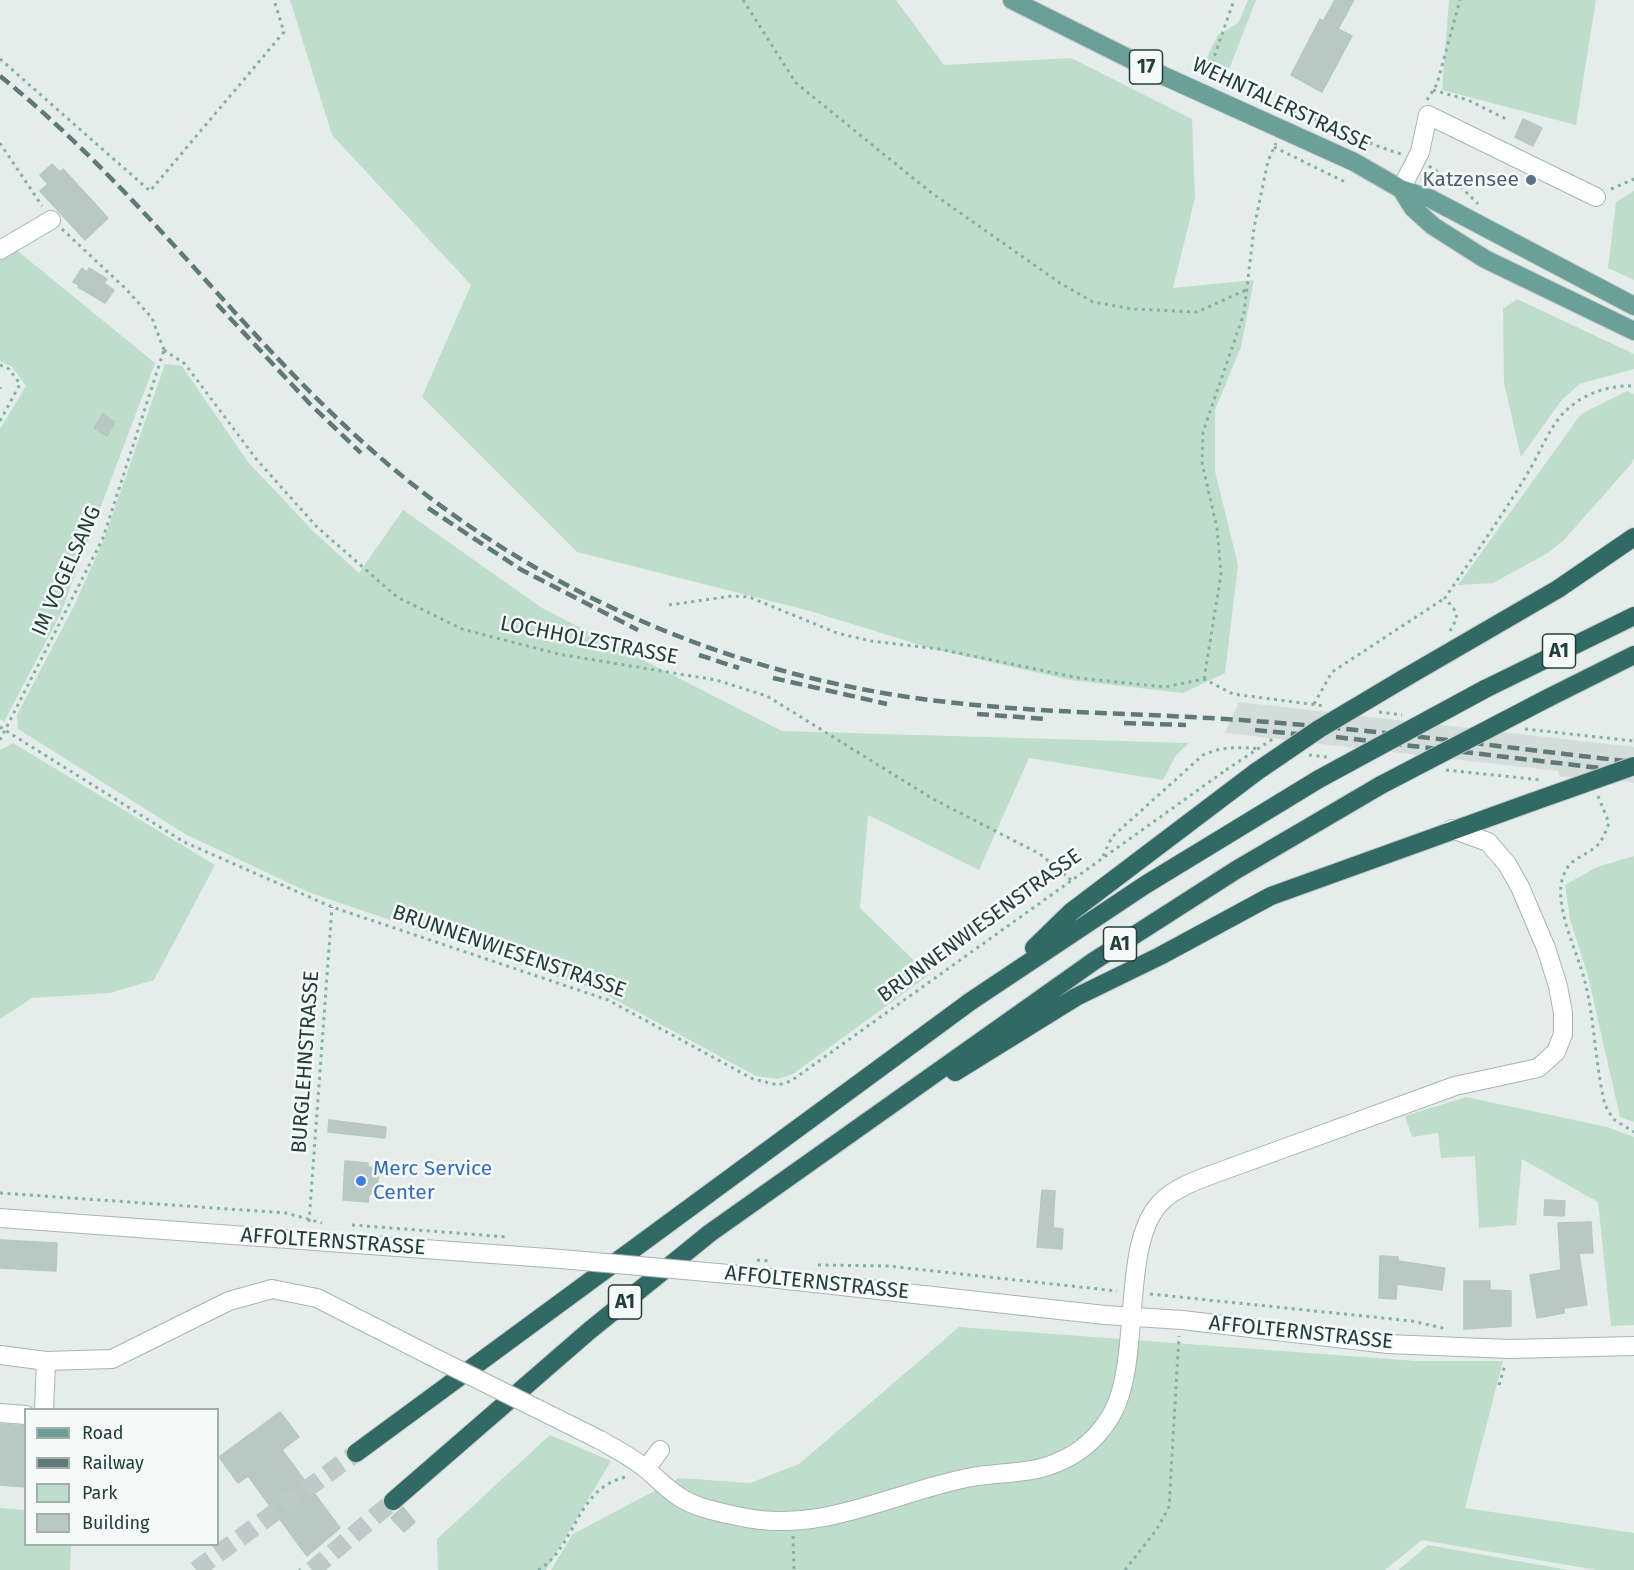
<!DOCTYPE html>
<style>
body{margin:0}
#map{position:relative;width:1634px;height:1570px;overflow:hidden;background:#e5edea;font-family:"Fira Sans",sans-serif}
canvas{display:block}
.legend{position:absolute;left:24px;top:1408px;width:195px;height:138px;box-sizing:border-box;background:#f5faf8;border:2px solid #a1afac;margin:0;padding:8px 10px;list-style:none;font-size:18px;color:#243e3b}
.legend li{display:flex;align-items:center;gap:12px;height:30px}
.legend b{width:30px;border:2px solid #a1afac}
</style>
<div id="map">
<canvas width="1634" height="1570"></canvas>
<ul class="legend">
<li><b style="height:8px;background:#6ba099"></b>Road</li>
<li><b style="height:8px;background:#5f7976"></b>Railway</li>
<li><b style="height:16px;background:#bfddcb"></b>Park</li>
<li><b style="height:16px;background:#bac8c4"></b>Building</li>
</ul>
</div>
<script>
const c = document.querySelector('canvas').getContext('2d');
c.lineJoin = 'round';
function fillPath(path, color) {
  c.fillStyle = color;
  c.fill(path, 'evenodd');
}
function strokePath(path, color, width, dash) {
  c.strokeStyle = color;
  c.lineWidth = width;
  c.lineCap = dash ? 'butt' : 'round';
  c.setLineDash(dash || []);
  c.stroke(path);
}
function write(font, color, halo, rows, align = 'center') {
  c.font = font + ' "Fira Sans",sans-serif';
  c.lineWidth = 5;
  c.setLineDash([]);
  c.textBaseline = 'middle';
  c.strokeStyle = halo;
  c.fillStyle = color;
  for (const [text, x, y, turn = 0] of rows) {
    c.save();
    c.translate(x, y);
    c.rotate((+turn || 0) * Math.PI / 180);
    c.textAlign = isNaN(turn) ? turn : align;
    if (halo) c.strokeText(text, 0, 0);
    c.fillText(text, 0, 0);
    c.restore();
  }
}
fillPath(new Path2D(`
 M 1239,702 L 1634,747 L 1634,783 L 1595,776 L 1560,777 L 1558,771 L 1225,733 Z`), '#d3ddda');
fillPath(new Path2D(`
 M 290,0 L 896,0 L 944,65 L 1071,58 L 1192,119 L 1195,198 L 1173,288 L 1254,280 L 1241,347 L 1215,410 L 1215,471 L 1238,565 L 1225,673 L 1183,693 L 1070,680 L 933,649 L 810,611 L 577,552 L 422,397 L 471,285 L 332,135 Z
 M 1248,0 L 1256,0 L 1223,85 L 1202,67 L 1218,35 L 1238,23 Z
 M 1449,0 L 1596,0 L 1576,125 L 1442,90 Z
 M 1634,191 L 1634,280 L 1608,268 L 1616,202 Z
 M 14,248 L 155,363 L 60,615 L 4,722 L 0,719 L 0,429 L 26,386 L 12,367 L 0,361 L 0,256 Z
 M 1517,299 L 1634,354 L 1634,369 L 1579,384 L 1561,401 L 1521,457 L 1504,383 L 1503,309 Z
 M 165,364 L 182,366 L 248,462 L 313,531 L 359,573 L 403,510 L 542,608 L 782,731 L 1189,743 L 1176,755 L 1163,780 L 1029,758 L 979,870 L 868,815 L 860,908 L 929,975 L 793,1074 L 778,1079 L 756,1076 L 601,992 L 308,892 L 185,834 L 18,729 L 17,715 L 73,608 L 104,539 Z
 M 1627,391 L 1634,394 L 1634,458 L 1631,464 L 1564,540 L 1548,553 L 1493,583 L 1458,585 L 1581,414 Z
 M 13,743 L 215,865 L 154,980 L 110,993 L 32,998 L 0,1019 L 0,750 Z
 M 1634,856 L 1634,1122 L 1620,1117 L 1588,976 L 1570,919 L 1565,885 L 1597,867 Z
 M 1466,1097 L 1607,1127 L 1634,1137 L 1634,1325 L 1611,1326 L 1598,1202 L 1522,1159 L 1516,1225 L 1479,1228 L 1475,1156 L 1441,1158 L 1438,1133 L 1412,1137 L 1405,1116 Z
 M 959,1327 L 1416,1361 L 1503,1361 L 1465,1508 L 1634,1533 L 1634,1570 L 1597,1570 L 1422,1540 L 1385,1570 L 551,1570 L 573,1534 L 679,1478 L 750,1483 L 799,1464 Z
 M 550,1435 L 611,1461 L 546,1570 L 438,1570 L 437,1539 Z
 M 0,1508 L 25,1510 L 26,1544 L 71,1545 L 70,1570 L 0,1570 Z
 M 1428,1545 L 1568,1570 L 1398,1570 Z`), '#bfddcb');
const building = new Path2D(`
 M 1335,0 L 1354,0 L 1338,29 L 1352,36 L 1322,92 L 1291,75 L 1320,19 L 1323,21 Z
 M 1523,119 L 1542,128 L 1533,146 L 1515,137 Z
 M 52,164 L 60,172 L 63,169 L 108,218 L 85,240 L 40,191 L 48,184 L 40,175 Z
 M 82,268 L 87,272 L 89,268 L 107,279 L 104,283 L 114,290 L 105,303 L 78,287 L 79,285 L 73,282 Z
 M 103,414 L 115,422 L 107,436 L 94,428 Z
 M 329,1120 L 386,1127 L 385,1138 L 328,1132 Z
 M 345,1161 L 368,1163 L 368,1167 L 379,1168 L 377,1194 L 369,1194 L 368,1202 L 343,1200 Z
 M 1042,1190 L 1055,1191 L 1053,1228 L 1063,1229 L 1062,1249 L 1037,1247 Z
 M 1545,1200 L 1565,1201 L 1564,1216 L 1544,1215 Z
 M 1591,1222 L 1593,1253 L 1579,1253 L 1587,1305 L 1564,1308 L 1564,1313 L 1537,1318 L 1530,1275 L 1561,1270 L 1558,1223 Z
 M 0,1240 L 57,1243 L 56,1271 L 0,1268 Z
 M 1380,1256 L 1398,1257 L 1398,1261 L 1445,1268 L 1442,1290 L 1397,1284 L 1396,1299 L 1379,1298 Z
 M 1464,1281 L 1490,1281 L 1490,1290 L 1511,1291 L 1511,1326 L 1464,1329 Z
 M 280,1412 L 299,1437 L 282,1450 L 340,1528 L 307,1556 L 248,1476 L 238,1483 L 219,1457 Z
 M 0,1424 L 26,1426 L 26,1487 L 0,1485 Z
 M 403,1507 L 415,1522 L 404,1532 L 391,1518 Z`);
fillPath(building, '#bac8c4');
strokePath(building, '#b7c7c2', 1.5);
strokePath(new Path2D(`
 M 196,1570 L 356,1453
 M 312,1570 L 393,1501`), '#becac7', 18, [18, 9]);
const minor = new Path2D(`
 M 1401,189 L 1420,152 L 1428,115 L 1596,197
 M 0,250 L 51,220
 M 0,1218 L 561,1259
 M 751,1276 L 1105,1315 L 1182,1320 L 1388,1344 L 1509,1349 L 1634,1346
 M 0,1355 L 46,1361 L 112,1359 L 229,1301 L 272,1289 L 317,1298 L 429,1355
 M 44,1410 L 46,1361
 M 0,1413 L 26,1415
 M 600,1440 C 615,1449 632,1457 646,1469 C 658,1479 668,1490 681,1498 C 697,1508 719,1512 737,1516 C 822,1536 891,1492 972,1477 C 1000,1472 1030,1474 1056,1463 C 1081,1453 1100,1436 1113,1412 C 1142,1357 1120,1244 1161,1202 C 1174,1189 1192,1182 1208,1176 L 1455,1086 L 1538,1068 L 1556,1052 L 1563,1034 L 1563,1013 L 1558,986 L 1546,948 L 1520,887 L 1507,864 L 1488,842 L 1452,829
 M 646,1469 L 660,1450`);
const major = new Path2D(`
 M 1012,0 L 1164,76 L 1354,162 L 1401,189 L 1431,199 L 1634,306
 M 1401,189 L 1413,208 L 1433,226 L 1485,259 L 1634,331`);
const highway = new Path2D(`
 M 1403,679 L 1558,589 L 1634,537
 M 1485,689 L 1634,616
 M 1548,698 L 1634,655
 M 1034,948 L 1071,912 L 1256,772
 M 955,1072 L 1076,997 L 1160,956 L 1271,896 L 1532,802
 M 356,1453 L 971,1001 L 1145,885 L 1319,779
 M 393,1501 L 589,1331 L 710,1233 L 1094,961 L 1236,870 L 1381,785`);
strokePath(minor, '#a7b5b2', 20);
strokePath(major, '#c2c9c8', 20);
strokePath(highway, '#c2c9c8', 20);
strokePath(new Path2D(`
 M 743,0 L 796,83 L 929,191 L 1060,283 L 1093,302 L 1133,309 L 1197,312 L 1246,290
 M 0,59 L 150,191 L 284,32 L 274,0
 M 1207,77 L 1234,0
 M 1433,90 L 1468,100 L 1508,120
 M 1427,100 L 1437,84 L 1460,0
 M 1265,102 C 1313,114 1354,140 1401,154
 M 0,143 L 42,206
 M 1274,147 L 1345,182
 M 1429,166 L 1461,187 L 1478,204
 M 1611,189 L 1634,179
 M 62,229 L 127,290 L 152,318 L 164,350
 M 164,350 L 185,364 L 257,460 L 317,527 L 397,597 L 462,629 L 558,654 L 716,680 L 767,696 L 933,799 L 1040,854 L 1071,880
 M 0,365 L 9,369 L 20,384 L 0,421
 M 0,387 L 0,389
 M 669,605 L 732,596 L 749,597 L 837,633 L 871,641 L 939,649 L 1079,678 L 1165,687 L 1204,679 L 1233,694 L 1325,706
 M 1450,631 L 1457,618 L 1454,609 L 1445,598 C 1472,558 1501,518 1526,476 C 1540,454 1550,423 1570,407 C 1587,392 1612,385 1634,386
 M 1204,679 L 1221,574 L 1217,528 L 1202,463 L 1203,432 L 1244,313 L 1254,228 L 1268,161 L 1276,143
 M 1314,704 L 1332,672 L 1445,598
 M 1379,712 L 1402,715
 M 0,727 L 184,842 L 332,907 L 608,1000 L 753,1079 L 778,1085 L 791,1081 L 1226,770
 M 1525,729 L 1634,741
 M 0,740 L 103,538 L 164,350
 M 1309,755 L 1327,757
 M 1446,770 L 1541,780
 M 1598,796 L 1609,823 C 1605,833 1602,843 1593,849 C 1582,857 1571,859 1565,872 C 1550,901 1578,952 1585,982 C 1595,1022 1595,1064 1605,1105 L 1613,1119 L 1634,1132
 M 1103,856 L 1112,837 L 1203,755 C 1223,746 1239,747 1261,749
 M 0,1193 L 286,1213 L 322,1223
 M 309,1222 L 332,907
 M 352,1225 L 507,1237
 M 818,1265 L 888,1266 L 1117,1291
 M 1150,1294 L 1412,1321 L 1447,1329
 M 1499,1385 L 1505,1365
 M 793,1536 L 794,1570
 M 299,1569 L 300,1570
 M 538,1570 C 569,1552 574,1510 602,1488 C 609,1482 619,1479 628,1476
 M 1125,1570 L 1157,1529 L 1169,1507 L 1179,1336`), '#86afa8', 3, [3, 4.5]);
strokePath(minor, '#fff', 18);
strokePath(major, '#6ba099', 18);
strokePath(highway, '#316965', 18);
strokePath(new Path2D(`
 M 0,76 C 156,201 266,373 425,494 C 577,610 757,681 947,702 C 1049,714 1152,713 1254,721 C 1381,730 1508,748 1634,762
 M 217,304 L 310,404 L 361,453
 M 428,508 L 520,569 L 638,630
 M 699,655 L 739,668
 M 773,678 L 887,704
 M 977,714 L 1046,719
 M 1124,723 L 1186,725
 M 1255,730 L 1297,734
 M 1336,737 L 1634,772`), '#5f7976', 4.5, [12, 6]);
const minorBridge = new Path2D(`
 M 561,1259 L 751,1276
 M 429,1355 L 600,1440`);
const highwayBridge = new Path2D(`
 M 1256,772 L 1319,729 L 1403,679
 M 1319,779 L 1485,689
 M 1381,785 L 1548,698
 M 1532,802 L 1634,766`);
strokePath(minorBridge, '#a7b5b2', 20, []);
strokePath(highwayBridge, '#c2c9c8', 20, []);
strokePath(new Path2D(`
 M 1226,770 L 1274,738
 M 757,1260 L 770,1261`), '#86afa8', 3, [3, 4.5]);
strokePath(minorBridge, '#fff', 18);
strokePath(highwayBridge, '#316965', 18);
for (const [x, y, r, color] of [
 [1531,180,6,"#5c6f8a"],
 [361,1181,6,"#3f7fe0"]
]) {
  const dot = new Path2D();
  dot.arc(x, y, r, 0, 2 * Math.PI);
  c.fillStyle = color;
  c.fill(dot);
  strokePath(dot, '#f5faf8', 2);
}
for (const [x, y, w] of [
 [1146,67,33],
 [1559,651,33],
 [1120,944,33],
 [625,1302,33]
]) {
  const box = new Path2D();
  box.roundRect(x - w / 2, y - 17, w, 34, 4.5);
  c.fillStyle = '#f5faf8';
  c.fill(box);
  strokePath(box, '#243e3b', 1.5);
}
write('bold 20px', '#243e3b', null, [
 ["17",1146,67],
 ["A1",1559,651],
 ["A1",1120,944],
 ["A1",625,1302]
]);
write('21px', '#243e3b', '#f5faf8', [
 ["WEHNTALERSTRASSE",1281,105,25],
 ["IM VOGELSANG",67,571,-66],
 ["LOCHHOLZSTRASSE",589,641,11],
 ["BRUNNENWIESENSTRASSE",980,926,-36],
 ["BRUNNENWIESENSTRASSE",509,952,19],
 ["BURGLEHNSTRASSE",306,1062,-86],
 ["AFFOLTERNSTRASSE",333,1242,4],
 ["AFFOLTERNSTRASSE",817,1283,6],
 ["AFFOLTERNSTRASSE",1301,1333,6]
]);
write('21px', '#4e5e75', '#f5faf8', [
 ["Katzensee",1519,180]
], 'right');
write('21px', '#366cbe', '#f5faf8', [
 ["Merc Service",373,1169],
 ["Center",373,1193]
], 'left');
</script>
